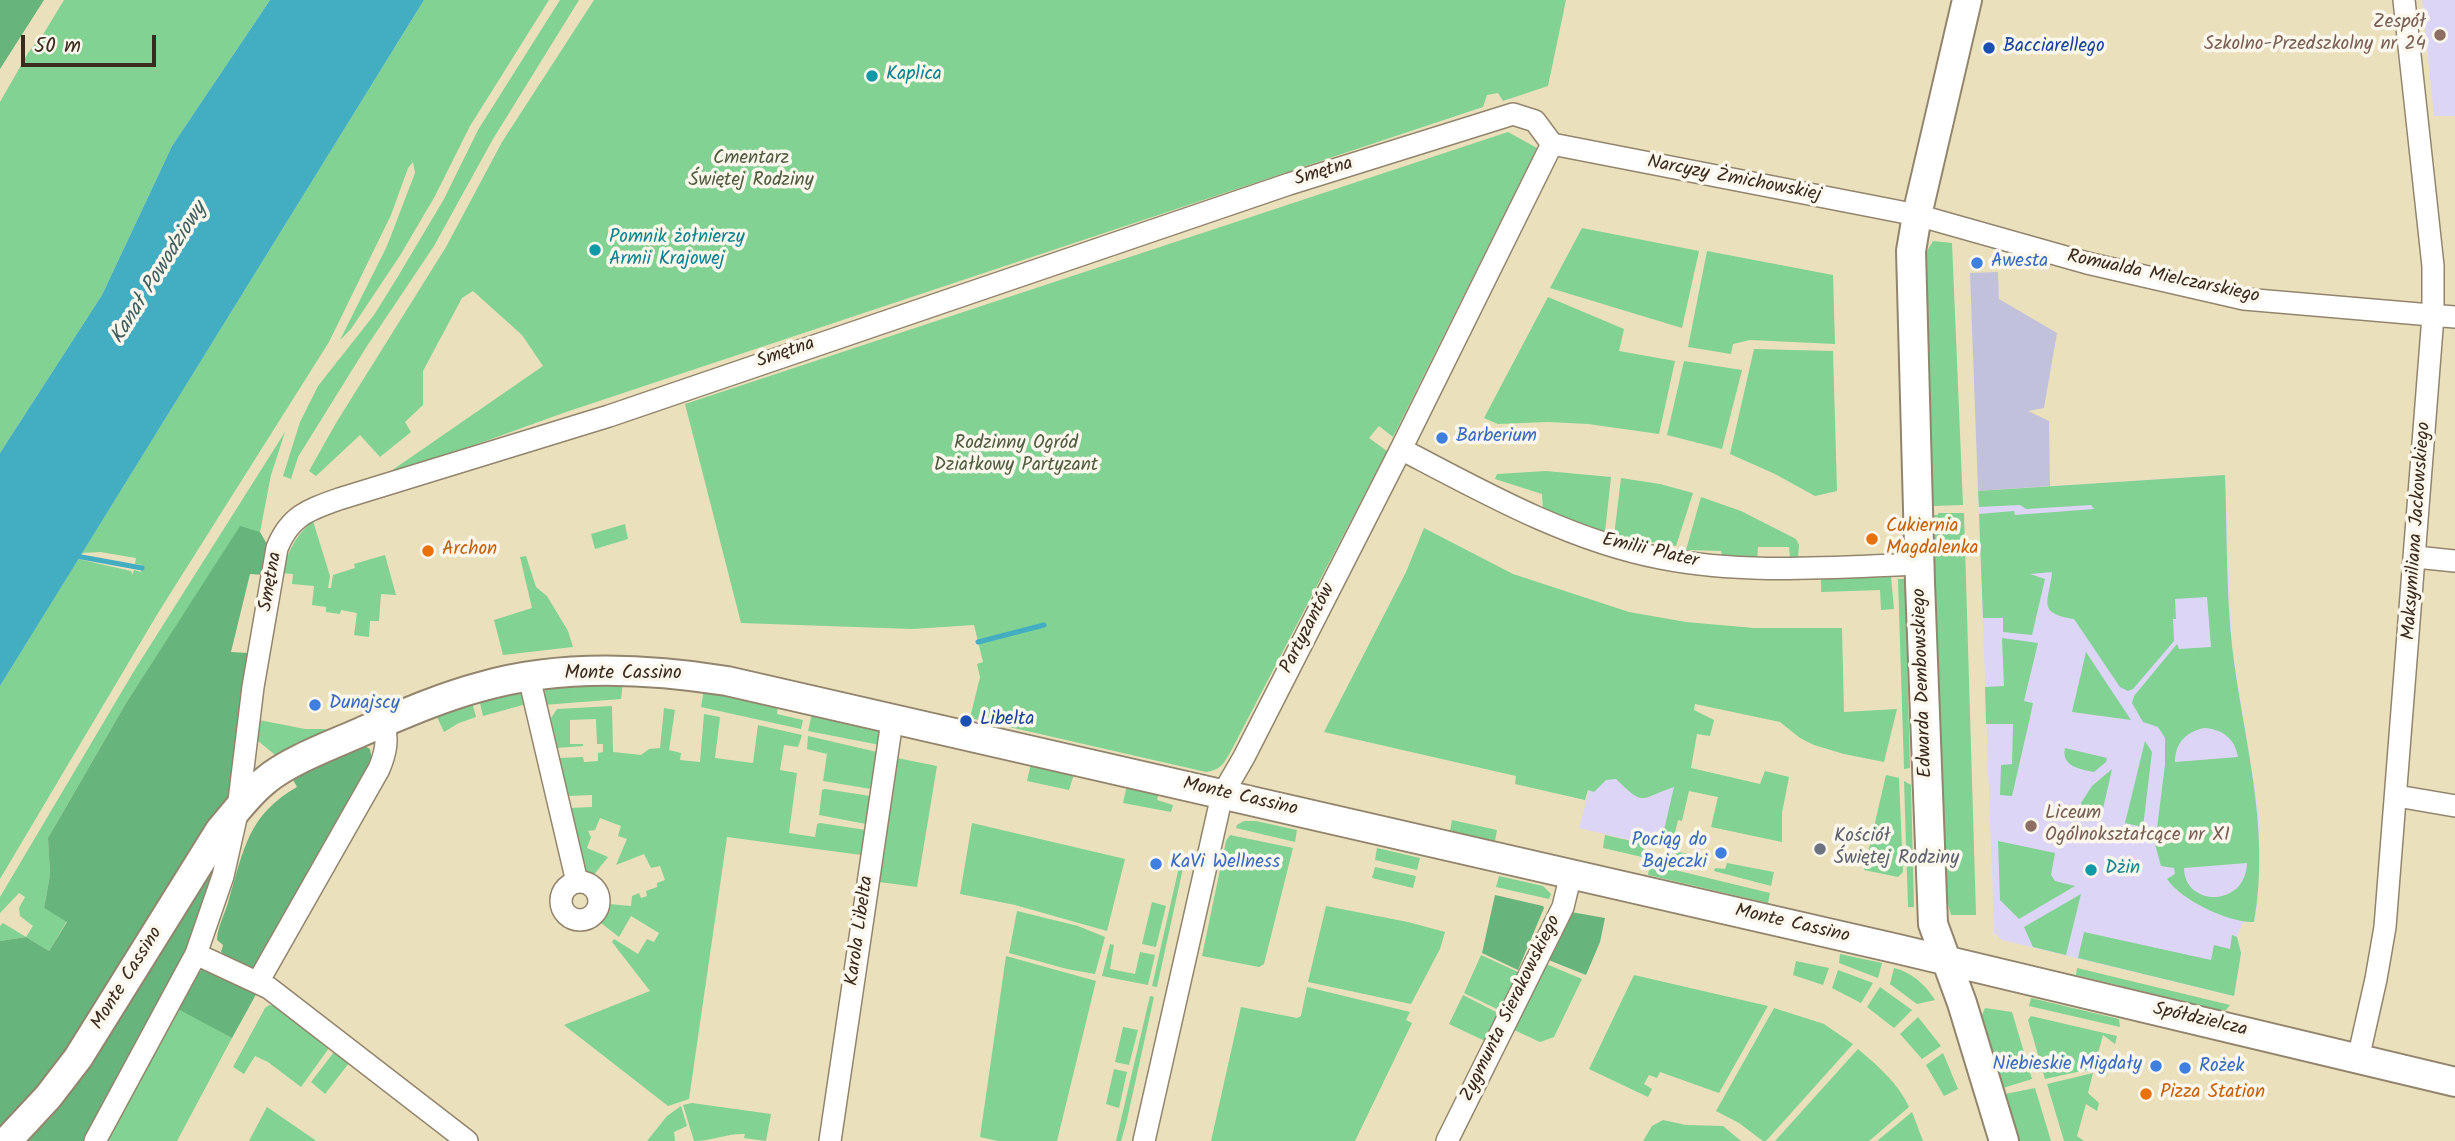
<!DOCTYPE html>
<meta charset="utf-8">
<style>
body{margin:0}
#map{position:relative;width:2455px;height:1141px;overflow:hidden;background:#ebe0bc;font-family:Kalam,sans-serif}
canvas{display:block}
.scale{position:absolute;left:21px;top:35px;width:135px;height:32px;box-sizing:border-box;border:4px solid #3b2a1e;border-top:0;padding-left:9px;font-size:21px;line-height:24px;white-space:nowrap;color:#3b2a1e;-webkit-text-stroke:5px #fbf7ec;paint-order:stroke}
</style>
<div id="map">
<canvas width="2455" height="1141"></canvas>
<div class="scale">50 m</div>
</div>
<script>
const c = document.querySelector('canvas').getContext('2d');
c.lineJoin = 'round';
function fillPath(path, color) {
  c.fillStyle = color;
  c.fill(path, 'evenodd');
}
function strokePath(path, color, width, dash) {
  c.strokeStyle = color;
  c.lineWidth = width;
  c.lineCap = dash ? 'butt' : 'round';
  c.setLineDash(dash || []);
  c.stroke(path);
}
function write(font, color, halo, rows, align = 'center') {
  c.font = font + ' Kalam,sans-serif';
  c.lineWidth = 7;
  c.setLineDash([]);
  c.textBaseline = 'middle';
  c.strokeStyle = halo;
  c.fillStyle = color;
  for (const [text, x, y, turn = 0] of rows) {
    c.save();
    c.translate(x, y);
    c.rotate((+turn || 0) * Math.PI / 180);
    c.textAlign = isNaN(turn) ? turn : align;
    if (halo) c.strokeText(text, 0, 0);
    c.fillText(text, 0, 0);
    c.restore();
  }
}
fillPath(new Path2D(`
 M 2422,0 L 2455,0 L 2455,116 L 2434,116 Z
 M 2225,475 L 2232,647 L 2259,814 L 2258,902 L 2254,922 L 2243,922 L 2237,937 L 2241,953 L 2234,996 L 2002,940 L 1994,933 L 1979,514 L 1978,491 Z
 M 1614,695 L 1694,710 L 1660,847 L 1579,828 Z`), '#ddd5f6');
fillPath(new Path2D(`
 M 1998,272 L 1999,299 L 2057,333 L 2044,408 L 2028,411 L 2049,421 L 2050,486 L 1978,491 L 1970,273 Z`), '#c2c1dc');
fillPath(new Path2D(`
 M 64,0 L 270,0 L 172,146 L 102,295 L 0,453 L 0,102 L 28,53 L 44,33 Z
 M 424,0 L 549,0 L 470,126 L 435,196 L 401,254 L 351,329 L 340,340 L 387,246 L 415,173 L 413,162 L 408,168 L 391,215 L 329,342 L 158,613 L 0,879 L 0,686 L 78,559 L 131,571 L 132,575 L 134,570 L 141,572 L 142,565 L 135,564 L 136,558 L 100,552 L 82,553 Z
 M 560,0 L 579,0 L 493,139 L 434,246 L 367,346 L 298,457 L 291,479 L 283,476 L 300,422 L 318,386 L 374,315 L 397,278 L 444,199 L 478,130 Z
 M 594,0 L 1566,0 L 1548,86 L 1503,101 L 1498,93 L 1487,95 L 1483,107 L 566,412 L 378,480 L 543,366 L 522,335 L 473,291 L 462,298 L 423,371 L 423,405 L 405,422 L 411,432 L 380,457 L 360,435 L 316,476 L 309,471 L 336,423 L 446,247 L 502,142 Z
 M 1508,132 L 1537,148 L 1393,437 L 1379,426 L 1369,438 L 1387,451 L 1231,751 C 1224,763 1221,770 1206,772 L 970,718 L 980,677 L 977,664 L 983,662 L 974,625 L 912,629 L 741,623 L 685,404 Z
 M 1582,228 L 1699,251 L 1682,328 L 1550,288 Z
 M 1933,241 L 1952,243 L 1963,505 L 1933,506 L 1926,275 L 1927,251 Z
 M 1707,251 L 1833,275 L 1835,344 L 1750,340 L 1733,344 L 1731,354 L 1688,347 Z
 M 1548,297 L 1624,329 L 1619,351 L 1675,361 L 1659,434 L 1588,424 L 1548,422 L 1498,424 L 1484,418 Z
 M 1754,349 L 1833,351 L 1837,491 L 1815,496 L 1775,474 L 1730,454 Z
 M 1684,361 L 1742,370 L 1722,449 L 1667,435 Z
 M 285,432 L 271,475 L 260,532 L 240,527 L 126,703 L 48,838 L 50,875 L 44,908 L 67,921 L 49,951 L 26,937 L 0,941 L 0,926 L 3,923 L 26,937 L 33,926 L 20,916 L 19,908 L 25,897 L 19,893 L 0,913 L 0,897 L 134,671 Z
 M 1546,471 L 1611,477 L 1605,532 L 1543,511 L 1542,494 L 1495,479 L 1497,474 Z
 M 2225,475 C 2227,532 2226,590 2232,646 C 2243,740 2271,826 2254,922 C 2229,923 2181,900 2167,879 L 2175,874 L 2174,868 L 2161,866 L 2155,844 L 2165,765 L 2165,738 L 2158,727 L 2143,722 L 2132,703 L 2134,696 L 2177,644 L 2179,649 L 2211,647 L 2207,597 L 2175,599 L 2176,619 L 2173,619 L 2174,641 L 2133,689 L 2128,691 L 2120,687 L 2074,619 C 2036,613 2049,602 2052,572 L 2030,574 L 2045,579 L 2032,635 L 2003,632 L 2003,618 L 1983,618 L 1979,514 L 2014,511 L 2015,515 L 2094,509 L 2091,505 L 2026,509 L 2020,505 L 1979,507 L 1978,491 ZM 2204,728 C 2223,729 2235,739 2238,757 L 2175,762 C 2175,743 2186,732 2204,728 ZM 2247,863 C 2246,908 2184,907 2184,868 Z
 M 1621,478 L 1660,484 L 1693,493 L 1676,546 L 1614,536 Z
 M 1701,497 L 1741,511 L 1796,539 L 1799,545 L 1798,557 L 1790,557 L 1789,547 L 1758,547 L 1757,561 L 1722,558 L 1721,551 L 1686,550 Z
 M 1938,513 L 1964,513 L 1976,915 L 1951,915 L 1946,898 L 1933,515 L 1938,515 Z
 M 313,521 L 330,576 L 328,588 L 331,588 L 333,575 L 355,568 L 354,564 L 385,555 L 396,595 L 381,594 L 379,621 L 370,621 L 369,637 L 354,635 L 357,613 L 341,610 L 340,614 L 326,612 L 326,607 L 312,605 L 314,586 L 292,584 L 293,574 L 281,573 C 289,551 295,536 313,521 Z
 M 625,524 L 628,539 L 595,549 L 591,534 Z
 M 1424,528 L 1513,574 L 1629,612 L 1686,622 L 1754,628 L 1842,628 L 1844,712 L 1897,709 L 1884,762 L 1844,754 L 1814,745 L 1800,738 L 1780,722 L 1695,704 L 1694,710 L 1714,720 L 1710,736 L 1697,734 L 1691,768 L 1760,784 L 1765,771 L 1789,777 L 1782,813 L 1782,842 L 1711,827 L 1718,797 L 1689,791 L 1682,821 L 1678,820 L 1671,850 L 1705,858 L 1699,870 L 1669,862 L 1671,850 L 1660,847 L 1674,787 C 1639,799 1645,807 1616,779 L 1606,780 L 1594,792 L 1588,790 L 1585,800 L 1515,784 L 1516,776 L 1324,732 L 1406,572 Z
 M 526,556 L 536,587 L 547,596 L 568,631 L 573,647 L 503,655 L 494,620 L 532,608 L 520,557 Z
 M 1891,577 L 1894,609 L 1881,610 L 1880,590 L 1821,592 L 1821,579 Z
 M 1898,579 L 1905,579 L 1910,768 L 1904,769 Z
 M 2002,638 L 2038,643 L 2024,701 L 2033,703 L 2031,713 L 2012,796 L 2000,795 L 2001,765 L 2012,764 L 2013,724 L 1986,724 L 1985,687 L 2004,686 Z
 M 2086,652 L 2131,720 L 2072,712 Z
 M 623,682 L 621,699 L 543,705 C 542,695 543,689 553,685 Z
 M 704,689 L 778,706 L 777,714 L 803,720 L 801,729 L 701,707 Z
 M 515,691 L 525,695 L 530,703 L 483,716 L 479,699 Z
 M 472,702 L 476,717 L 459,723 L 444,732 L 437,717 Z
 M 612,706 L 613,752 L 641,755 L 649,749 L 660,748 L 664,708 L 675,710 L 669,750 L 681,753 L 680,760 L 700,762 L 704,714 L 720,717 L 715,758 L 753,763 L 758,725 L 802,735 L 798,747 L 784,745 L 780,770 L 797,773 L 789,833 L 815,837 L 817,824 L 820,823 L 866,830 L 861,855 L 727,837 L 689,1099 L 668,1106 L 564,1025 L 650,991 L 612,942 L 614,939 L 638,954 L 647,939 L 654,942 L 659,933 L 631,916 L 619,937 L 601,923 L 609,904 L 631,906 L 632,896 L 639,893 L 641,898 L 647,896 L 646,891 L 657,887 L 657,883 L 665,880 L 660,866 L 651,868 L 644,854 L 616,865 L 627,839 L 618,836 L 621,826 L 600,818 L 595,830 L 588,831 L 591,837 L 587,848 L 608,857 L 593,876 L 584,871 L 570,808 L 592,807 L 592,795 L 568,796 L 559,758 L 583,757 L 584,762 L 598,761 L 598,753 L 603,752 L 603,744 L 597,744 L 596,719 L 570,720 L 570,744 L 583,744 L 583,746 L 557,748 L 551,718 L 557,709 Z
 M 812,714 L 876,729 L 880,733 L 880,745 L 808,731 Z
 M 254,719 L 305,729 L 325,729 L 327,735 L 280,759 L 252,736 Z
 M 808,736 L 877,752 L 871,789 L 823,781 L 827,754 L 807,749 Z
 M 2145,741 L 2152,752 L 2143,827 L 2125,823 Z
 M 2065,748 L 2107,758 L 2106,762 L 2094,772 C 2079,769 2061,766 2065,748 Z
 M 897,758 L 937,766 L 917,887 L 879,882 Z
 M 1031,763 L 1074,774 L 1069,790 L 1027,781 Z
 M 2112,769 L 2102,813 L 2093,816 L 2086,815 L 2081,803 L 2092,786 Z
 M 1886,775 L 1899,778 L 1903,872 L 1898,877 L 1864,870 Z
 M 1904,781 L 1911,785 L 1914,907 L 1908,907 Z
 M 1127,785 L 1159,792 L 1157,800 L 1173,805 L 1171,812 L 1123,803 Z
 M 825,789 L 870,796 L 866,824 L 819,815 L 822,790 Z
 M 1452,820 L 1497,830 L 1495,841 L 1450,831 Z
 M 1244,821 L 1256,821 L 1297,830 L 1295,842 L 1236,828 L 1237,825 Z
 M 972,823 L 1125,859 L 1107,931 L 1015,905 L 960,894 Z
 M 1230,835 L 1293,848 L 1264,964 L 1259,967 L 1202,956 L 1226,841 Z
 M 1605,835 L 1645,844 L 1642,857 L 1603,848 Z
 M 1998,841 L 2055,853 L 2051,875 L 2055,881 L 2075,886 L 2019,919 L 2000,900 Z
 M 1377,848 L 1420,858 L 1417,870 L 1375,860 Z
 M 1181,858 L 1185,859 L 1157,987 L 1152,986 Z
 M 1727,863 L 1774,872 L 1771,886 L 1714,871 L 1715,868 L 1725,869 Z
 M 1650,864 L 1770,893 L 1768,903 L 1648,875 Z
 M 1375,867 L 1416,876 L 1413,888 L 1372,878 Z
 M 1499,876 L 1543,886 L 1551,894 L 1549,899 L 1496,887 Z
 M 2081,894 L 2066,955 L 2033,947 L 2024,927 Z
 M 1152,902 L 1166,906 L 1156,947 L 1142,944 Z
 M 1326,906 L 1408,922 L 1445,932 L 1440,949 L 1411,1004 L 1308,982 Z
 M 1017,911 L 1078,926 L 1105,937 L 1095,974 L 1067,969 L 1009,953 Z
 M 2084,932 L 2211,960 L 2214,945 L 2230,949 L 2232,935 L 2237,937 L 2241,953 L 2234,996 L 2078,958 Z
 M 1110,944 L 1114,945 L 1110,969 L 1135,974 L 1140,952 L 1155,955 L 1148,985 L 1102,976 Z
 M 1840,954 L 1882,963 L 1878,978 L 1839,963 Z
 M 1481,955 L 1518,972 L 1499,1010 L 1464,993 Z
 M 1006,956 L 1096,981 L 1057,1141 L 998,1141 L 980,1137 Z
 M 1796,961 L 1829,968 L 1823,985 L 1793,975 Z
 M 1546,964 L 1582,979 L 1554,1037 L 1540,1042 L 1514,1030 Z
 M 1894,968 C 1911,972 1925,984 1935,1000 L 1917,1004 L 1890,984 Z
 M 2077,968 L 2230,1005 L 2226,1010 L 2220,1010 L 2076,975 Z
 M 1838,970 L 1873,983 L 1861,1003 L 1832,988 Z
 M 1634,975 L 1768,1006 L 1719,1093 L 1660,1072 L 1657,1078 L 1649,1075 L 1644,1084 L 1652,1089 L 1648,1097 L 1589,1069 Z
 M 1307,987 L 1410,1012 L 1406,1020 L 1412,1023 L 1355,1141 L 1211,1141 L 1241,1007 L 1297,1018 L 1301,1016 Z
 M 1880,987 L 1912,1010 L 1894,1028 L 1867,1007 Z
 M 1463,995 L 1498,1013 L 1485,1041 L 1449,1024 Z
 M 1150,996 L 1154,997 L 1126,1124 L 1121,1141 L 1116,1141 Z
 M 2031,998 L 2119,1019 L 2120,1027 L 2029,1006 Z
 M 269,1005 L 274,1006 L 329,1048 L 301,1087 L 268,1062 L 255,1056 L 244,1074 L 233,1067 L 265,1008 Z
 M 178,1008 L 232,1038 L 177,1141 L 107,1141 Z
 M 1774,1008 L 1824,1024 L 1853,1044 L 1766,1141 L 1763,1141 L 1739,1123 L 1716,1111 Z
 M 1985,1008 L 2012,1012 L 2032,1079 L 2003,1088 L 1982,1015 Z
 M 2031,1016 L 2117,1036 L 2115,1044 L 2103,1035 L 2096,1061 L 2108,1071 L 2107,1076 L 2095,1068 L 2045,1079 L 2028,1020 Z
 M 1918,1017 L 1941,1046 L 1922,1059 L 1900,1034 Z
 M 1123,1027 L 1138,1030 L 1129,1065 L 1115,1062 Z
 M 1858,1049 C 1878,1066 1898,1083 1909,1107 L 1869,1141 L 1775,1141 Z
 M 334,1052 L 349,1063 L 325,1094 L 311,1082 Z
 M 1943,1053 L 1958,1089 L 1944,1096 L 1926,1065 Z
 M 1114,1069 L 1127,1072 L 1119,1108 L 1106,1104 Z
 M 2093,1073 L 2088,1093 L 2099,1103 L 2097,1111 L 2086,1104 L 2077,1136 L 2084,1141 L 2064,1141 L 2047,1084 Z
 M 2035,1088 L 2051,1141 L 2019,1141 L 2005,1094 Z
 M 692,1103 L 771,1114 L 766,1141 L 744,1138 L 745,1134 C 728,1133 712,1141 694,1141 L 683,1105 Z
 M 681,1106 L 687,1126 L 674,1132 L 675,1141 L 647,1141 L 667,1116 Z
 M 267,1107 L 315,1140 L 315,1141 L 249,1141 Z
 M 1912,1112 L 1923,1141 L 1877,1141 Z
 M 1663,1120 L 1686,1125 L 1723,1126 L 1741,1141 L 1643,1141 L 1652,1126 Z`), '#81d293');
fillPath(new Path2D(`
 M 0,0 L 44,0 L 0,69 Z
 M 240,526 L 260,532 L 271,551 L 265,575 L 250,574 L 231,652 L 248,653 L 235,780 L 229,797 L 77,1042 L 0,1134 L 0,941 L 26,937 L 49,951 L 67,922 L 44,908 L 50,875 L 48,838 L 126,703 Z
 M 361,744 L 370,749 L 372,760 L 263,966 L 249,971 L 221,952 L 223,945 L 217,940 C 217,927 226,912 229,899 C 244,849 248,815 297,787 L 291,776 Z
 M 214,865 L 216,870 L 196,935 L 88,1141 L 27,1141 L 53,1115 Z
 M 1495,895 L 1543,906 L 1544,908 L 1518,970 L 1482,953 Z
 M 1571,912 L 1605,918 L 1600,942 L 1586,975 L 1546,959 Z
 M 204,968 L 259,989 L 232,1038 L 178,1009 L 197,974 Z`), '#68b47d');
fillPath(new Path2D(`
 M 270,0 L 424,0 L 0,686 L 0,453 L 102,295 L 172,146 Z`), '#43aec2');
strokePath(new Path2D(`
 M 76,556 L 142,568
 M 978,642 L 1044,625`), '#43aec2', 5);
const minor = new Path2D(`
 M 1552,144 L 1917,215 L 2087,263 L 2244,299 L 2455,317
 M 1401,449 C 1483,492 1568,540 1660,558 C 1746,575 1833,567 1920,564
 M 2416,557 L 2455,561
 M 529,677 L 577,882
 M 2397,796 L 2455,806
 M561 901a19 19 0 1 1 38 0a19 19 0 1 1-38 0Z
 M 196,954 L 269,988 L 467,1141
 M 258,982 L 379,769 C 386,752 388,741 384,723
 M 2358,1059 L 2376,979 L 2385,927 L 2433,316 L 2433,266 L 2404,0
 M 95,1141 L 196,954 L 223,876 L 238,809 L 253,687 L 277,548 C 290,516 308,510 339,499 L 609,416 L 1289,184 L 1513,114 L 1535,121 L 1552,144
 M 830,1141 L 892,721
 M 1144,1141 L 1222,795 L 1244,757 L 1401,449 L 1552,144
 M 1447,1141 L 1563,907 L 1571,874`);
const tertiary = new Path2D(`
 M 1967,0 L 1917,215 L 1911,251 L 1920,583 L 1933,924 L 1962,1003 L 2004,1141
 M 7,1141 L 48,1097 L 78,1058 L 220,830 C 235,813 248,794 266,780 C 288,761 334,744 361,732 C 399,716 439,698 480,687 C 559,664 646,668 727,681 L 1898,949 L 2455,1082`);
strokePath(minor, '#93856d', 24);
strokePath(tertiary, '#93856d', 32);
strokePath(minor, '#fff', 21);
strokePath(tertiary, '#fff', 28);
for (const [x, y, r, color] of [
 [2440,35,7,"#8d6e63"],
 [1989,48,7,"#1a4fb4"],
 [872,76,7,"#0f9aa8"],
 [595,250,7,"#0f9aa8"],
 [1977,263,7,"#3f7fe0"],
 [1442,438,7,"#3f7fe0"],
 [1872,539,7,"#e8710a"],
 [428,551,7,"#e8710a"],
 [315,705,7,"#3f7fe0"],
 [966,721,7,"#1a4fb4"],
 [2031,826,7,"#8d6e63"],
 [1820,849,7,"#6b7280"],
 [1721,853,7,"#3f7fe0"],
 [1156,864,7,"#3f7fe0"],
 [2091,870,7,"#0f9aa8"],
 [2156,1066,7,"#3f7fe0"],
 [2185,1068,7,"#3f7fe0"],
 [2146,1094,7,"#e8710a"]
]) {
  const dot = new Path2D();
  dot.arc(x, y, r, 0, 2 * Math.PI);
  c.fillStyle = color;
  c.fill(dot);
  strokePath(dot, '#fbf7ec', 2.5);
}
write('19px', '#785e54', '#fbf7ec', [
 ["Zespół",2426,24],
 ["Szkolno-Przedszkolny nr 24",2426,46],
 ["Liceum",2045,815,"left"],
 ["Ogólnokształcące nr XI",2045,837,"left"]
], 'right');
write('19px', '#164399', '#fbf7ec', [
 ["Bacciarellego",2003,48],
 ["Libelta",980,721]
], 'left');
write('19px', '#0d838f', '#fbf7ec', [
 ["Kaplica",886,76],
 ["Pomnik żołnierzy",609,239],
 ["Armii Krajowej",609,261],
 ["Dżin",2105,870]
], 'left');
write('19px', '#505c41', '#fbf7ec', [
 ["Cmentarz",751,160],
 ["Świętej Rodziny",751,182],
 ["Rodzinny Ogród",1016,445],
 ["Działkowy Partyzant",1016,467]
]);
write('19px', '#3b2a1e', '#fbf7ec', [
 ["Smętna",1324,173,-17],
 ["Narcyzy Żmichowskiej",1734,180,11],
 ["Romualda Mielczarskiego",2163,278,12],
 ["Smętna",786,354,-19],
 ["Maksymiliana Jackowskiego",2418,531,-86],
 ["Emilii Plater",1650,552,13],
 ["Smętna",272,582,-80],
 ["Partyzantów",1309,629,-63],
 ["Monte Cassino",623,675],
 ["Edwarda Dembowskiego",1924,683,-92],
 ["Monte Cassino",1240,798,13],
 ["Monte Cassino",1792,925,13],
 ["Karola Libelta",861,931,-82],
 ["Monte Cassino",128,979,-58],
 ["Zygmunta Sierakowskiego",1512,1009,-64],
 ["Spółdzielcza",2200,1021,13]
]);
write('19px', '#366cbe', '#fbf7ec', [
 ["Awesta",1991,263],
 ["Barberium",1456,438],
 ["Dunajscy",329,705],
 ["Pociąg do",1707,842,"right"],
 ["Bajeczki",1707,864,"right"],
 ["KaVi Wellness",1170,864],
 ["Niebieskie Migdały",2142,1066,"right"],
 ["Rożek",2199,1068]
], 'left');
write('19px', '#c56008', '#fbf7ec', [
 ["Cukiernia",1886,528],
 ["Magdalenka",1886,550],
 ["Archon",442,551],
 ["Pizza Station",2160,1094]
], 'left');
write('19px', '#5b616d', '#fbf7ec', [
 ["Kościół",1834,838],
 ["Świętej Rodziny",1834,860]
], 'left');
write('italic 21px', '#3e5f60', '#fbf7ec', [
 ["Kanał Powodziowy",160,274,-58]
]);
</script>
